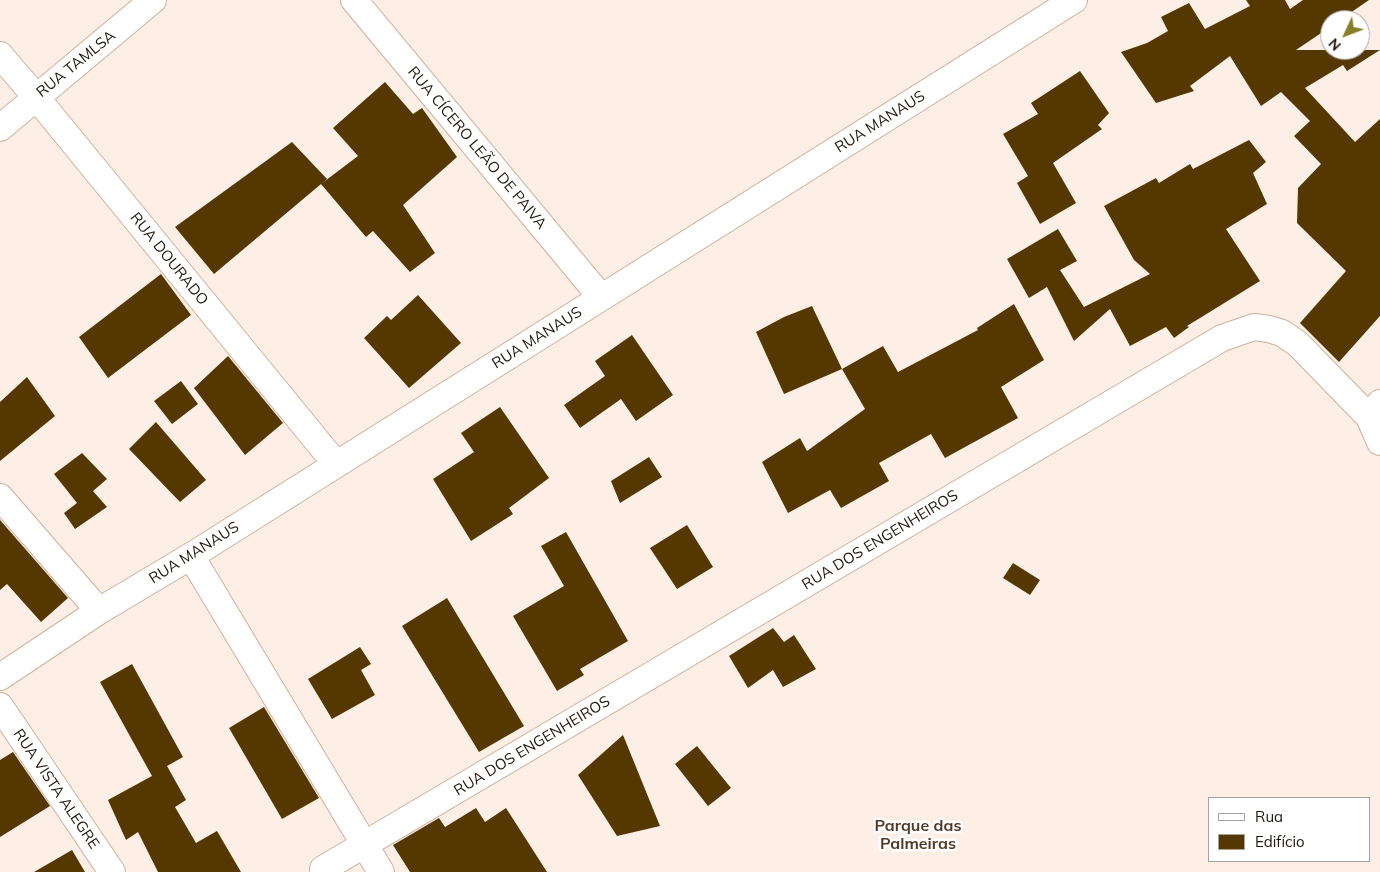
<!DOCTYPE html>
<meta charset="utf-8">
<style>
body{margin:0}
#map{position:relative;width:1380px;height:872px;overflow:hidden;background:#fdefe6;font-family:Mulish,sans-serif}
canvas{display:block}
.legend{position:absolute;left:1208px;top:797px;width:162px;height:65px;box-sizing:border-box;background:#fff;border:1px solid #a6a29f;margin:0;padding:6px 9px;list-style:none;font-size:15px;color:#21160e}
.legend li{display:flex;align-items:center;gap:10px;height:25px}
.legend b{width:25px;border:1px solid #a6a29f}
.north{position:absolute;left:1320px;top:10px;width:50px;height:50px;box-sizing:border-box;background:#fff;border:1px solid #a6a29f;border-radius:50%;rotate:227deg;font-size:14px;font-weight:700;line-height:20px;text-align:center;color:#21160e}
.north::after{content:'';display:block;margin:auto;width:18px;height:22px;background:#867f26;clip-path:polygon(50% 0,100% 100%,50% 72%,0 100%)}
</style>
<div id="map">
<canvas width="1380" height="872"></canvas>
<ul class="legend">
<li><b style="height:6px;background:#fff"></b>Rua</li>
<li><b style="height:14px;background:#553700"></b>Edifício</li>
</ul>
<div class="north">N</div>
</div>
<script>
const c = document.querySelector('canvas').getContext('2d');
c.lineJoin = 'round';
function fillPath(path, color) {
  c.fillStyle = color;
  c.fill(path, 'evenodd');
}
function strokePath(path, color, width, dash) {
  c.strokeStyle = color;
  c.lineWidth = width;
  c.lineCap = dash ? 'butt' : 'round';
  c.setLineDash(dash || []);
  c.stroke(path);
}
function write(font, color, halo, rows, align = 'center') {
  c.font = font + ' Mulish,sans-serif';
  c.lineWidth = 5;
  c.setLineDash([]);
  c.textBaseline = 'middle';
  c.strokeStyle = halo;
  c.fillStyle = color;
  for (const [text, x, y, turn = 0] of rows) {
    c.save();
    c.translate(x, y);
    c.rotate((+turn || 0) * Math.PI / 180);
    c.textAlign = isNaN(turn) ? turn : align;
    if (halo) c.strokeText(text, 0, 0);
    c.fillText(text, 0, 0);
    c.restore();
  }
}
fillPath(new Path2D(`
 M 1246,0 L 1285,0 L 1290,9 L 1303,0 L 1369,0 L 1340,20 L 1330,20 L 1330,27 L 1296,50 L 1380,50 L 1347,71 L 1343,65 L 1305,88 L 1355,142 L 1380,119 L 1380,316 L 1339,362 L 1300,323 L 1346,271 L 1297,223 L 1298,188 L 1321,164 L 1294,136 L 1310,121 L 1281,92 L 1261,106 L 1230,56 L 1190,86 L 1194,91 L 1156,103 L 1121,52 L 1147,43 L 1168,31 L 1161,17 L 1189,3 L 1205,29 L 1250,6 Z
 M 1080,71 L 1109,113 L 1098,125 L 1102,129 L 1053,163 L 1076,203 L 1040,224 L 1017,183 L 1028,176 L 1003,134 L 1038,114 L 1031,103 Z
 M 385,82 L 413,114 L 422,108 L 457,157 L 403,205 L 435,253 L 410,272 L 373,231 L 366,237 L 321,184 L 358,156 L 333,128 Z
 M 1249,140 L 1266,162 L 1253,173 L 1267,204 L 1226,229 L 1260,281 L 1187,326 L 1189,327 L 1174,338 L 1166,327 L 1130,346 L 1110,309 L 1074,341 L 1047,287 L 1029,298 L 1007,259 L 1058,229 L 1077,261 L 1060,270 L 1084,307 L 1150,274 L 1134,260 L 1104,206 L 1156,178 L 1159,183 L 1190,164 L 1193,169 Z
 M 292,142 L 327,179 L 214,274 L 175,227 Z
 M 161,274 L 191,315 L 108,378 L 79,337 Z
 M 418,295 L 461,343 L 409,388 L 364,338 L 387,316 L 391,320 Z
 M 1014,304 L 1044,360 L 1001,387 L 1018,418 L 945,458 L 931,434 L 879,463 L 889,481 L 841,508 L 830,490 L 788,513 L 762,462 L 800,438 L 807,451 L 865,409 L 842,369 L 883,346 L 898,372 L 978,330 L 977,328 Z
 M 812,306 L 842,369 L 784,394 L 756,332 L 784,317 Z
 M 632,335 L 673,395 L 636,421 L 621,399 L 580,428 L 564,405 L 605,376 L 595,361 Z
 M 228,356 L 283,423 L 245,455 L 194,388 Z
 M 27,377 L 55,416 L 0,461 L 0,402 Z
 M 181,381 L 198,404 L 172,424 L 154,401 Z
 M 500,407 L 549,478 L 509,508 L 513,514 L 471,541 L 433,479 L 474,452 L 461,433 Z
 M 156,422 L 206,480 L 180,502 L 129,449 Z
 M 82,453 L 107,479 L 93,491 L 107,507 L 75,529 L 64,513 L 77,503 L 54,474 Z
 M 649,457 L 662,477 L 620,503 L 611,481 Z
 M 0,520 L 68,598 L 41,622 L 7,584 L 0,590 Z
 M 687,525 L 713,567 L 677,589 L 650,548 Z
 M 566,532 L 628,641 L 580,669 L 584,675 L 557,691 L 513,616 L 564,586 L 541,546 Z
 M 1013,563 L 1040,580 L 1030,595 L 1003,578 Z
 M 447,598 L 524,726 L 479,752 L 402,626 Z
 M 773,628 L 784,642 L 794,635 L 816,669 L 783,687 L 773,670 L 748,688 L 729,656 Z
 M 360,647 L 371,664 L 361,670 L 375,695 L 332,719 L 308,679 Z
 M 132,664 L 183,757 L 167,766 L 186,800 L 175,807 L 196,843 L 217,831 L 241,872 L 158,872 L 138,832 L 126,840 L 108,800 L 152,776 L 100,682 Z
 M 264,707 L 319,798 L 282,819 L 229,728 Z
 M 623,735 L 660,826 L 617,836 L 578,775 Z
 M 697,746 L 731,788 L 708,806 L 675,764 Z
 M 13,752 L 50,806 L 0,837 L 0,760 Z
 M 476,808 L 485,822 L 506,808 L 547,872 L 410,872 L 393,845 L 439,818 L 445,827 Z
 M 72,850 L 85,872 L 34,872 Z`), '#553700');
const minor = new Path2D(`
 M 354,0 L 601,297
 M 0,55 L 36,97 L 336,464
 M 0,128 L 153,0
 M 1369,417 L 1380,442
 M 0,497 L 99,611
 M 191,556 L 381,872
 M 0,677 L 99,611 L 191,556 L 1074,0
 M 0,706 L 112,872
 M 323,869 L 1222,338 L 1254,327 L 1269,329 L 1282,333 L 1298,344 L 1369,417 L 1380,403`);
strokePath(minor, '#d0b09b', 28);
strokePath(minor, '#fff', 26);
write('15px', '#21160e', '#fff', [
 ["RUA TAMLSA",76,64,-39],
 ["RUA MANAUS",880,122,-32],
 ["RUA CÍCERO LEÃO DE PAIVA",477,148,50],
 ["RUA DOURADO",169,259,51],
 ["RUA MANAUS",537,338,-32],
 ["RUA DOS ENGENHEIROS",880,540,-31],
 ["RUA MANAUS",194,553,-32],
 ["RUA DOS ENGENHEIROS",532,746,-31],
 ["RUA VISTA ALEGRE",56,789,56]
]);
write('bold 16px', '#543a28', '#fff', [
 ["Parque das",918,826],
 ["Palmeiras",918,844]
]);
</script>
